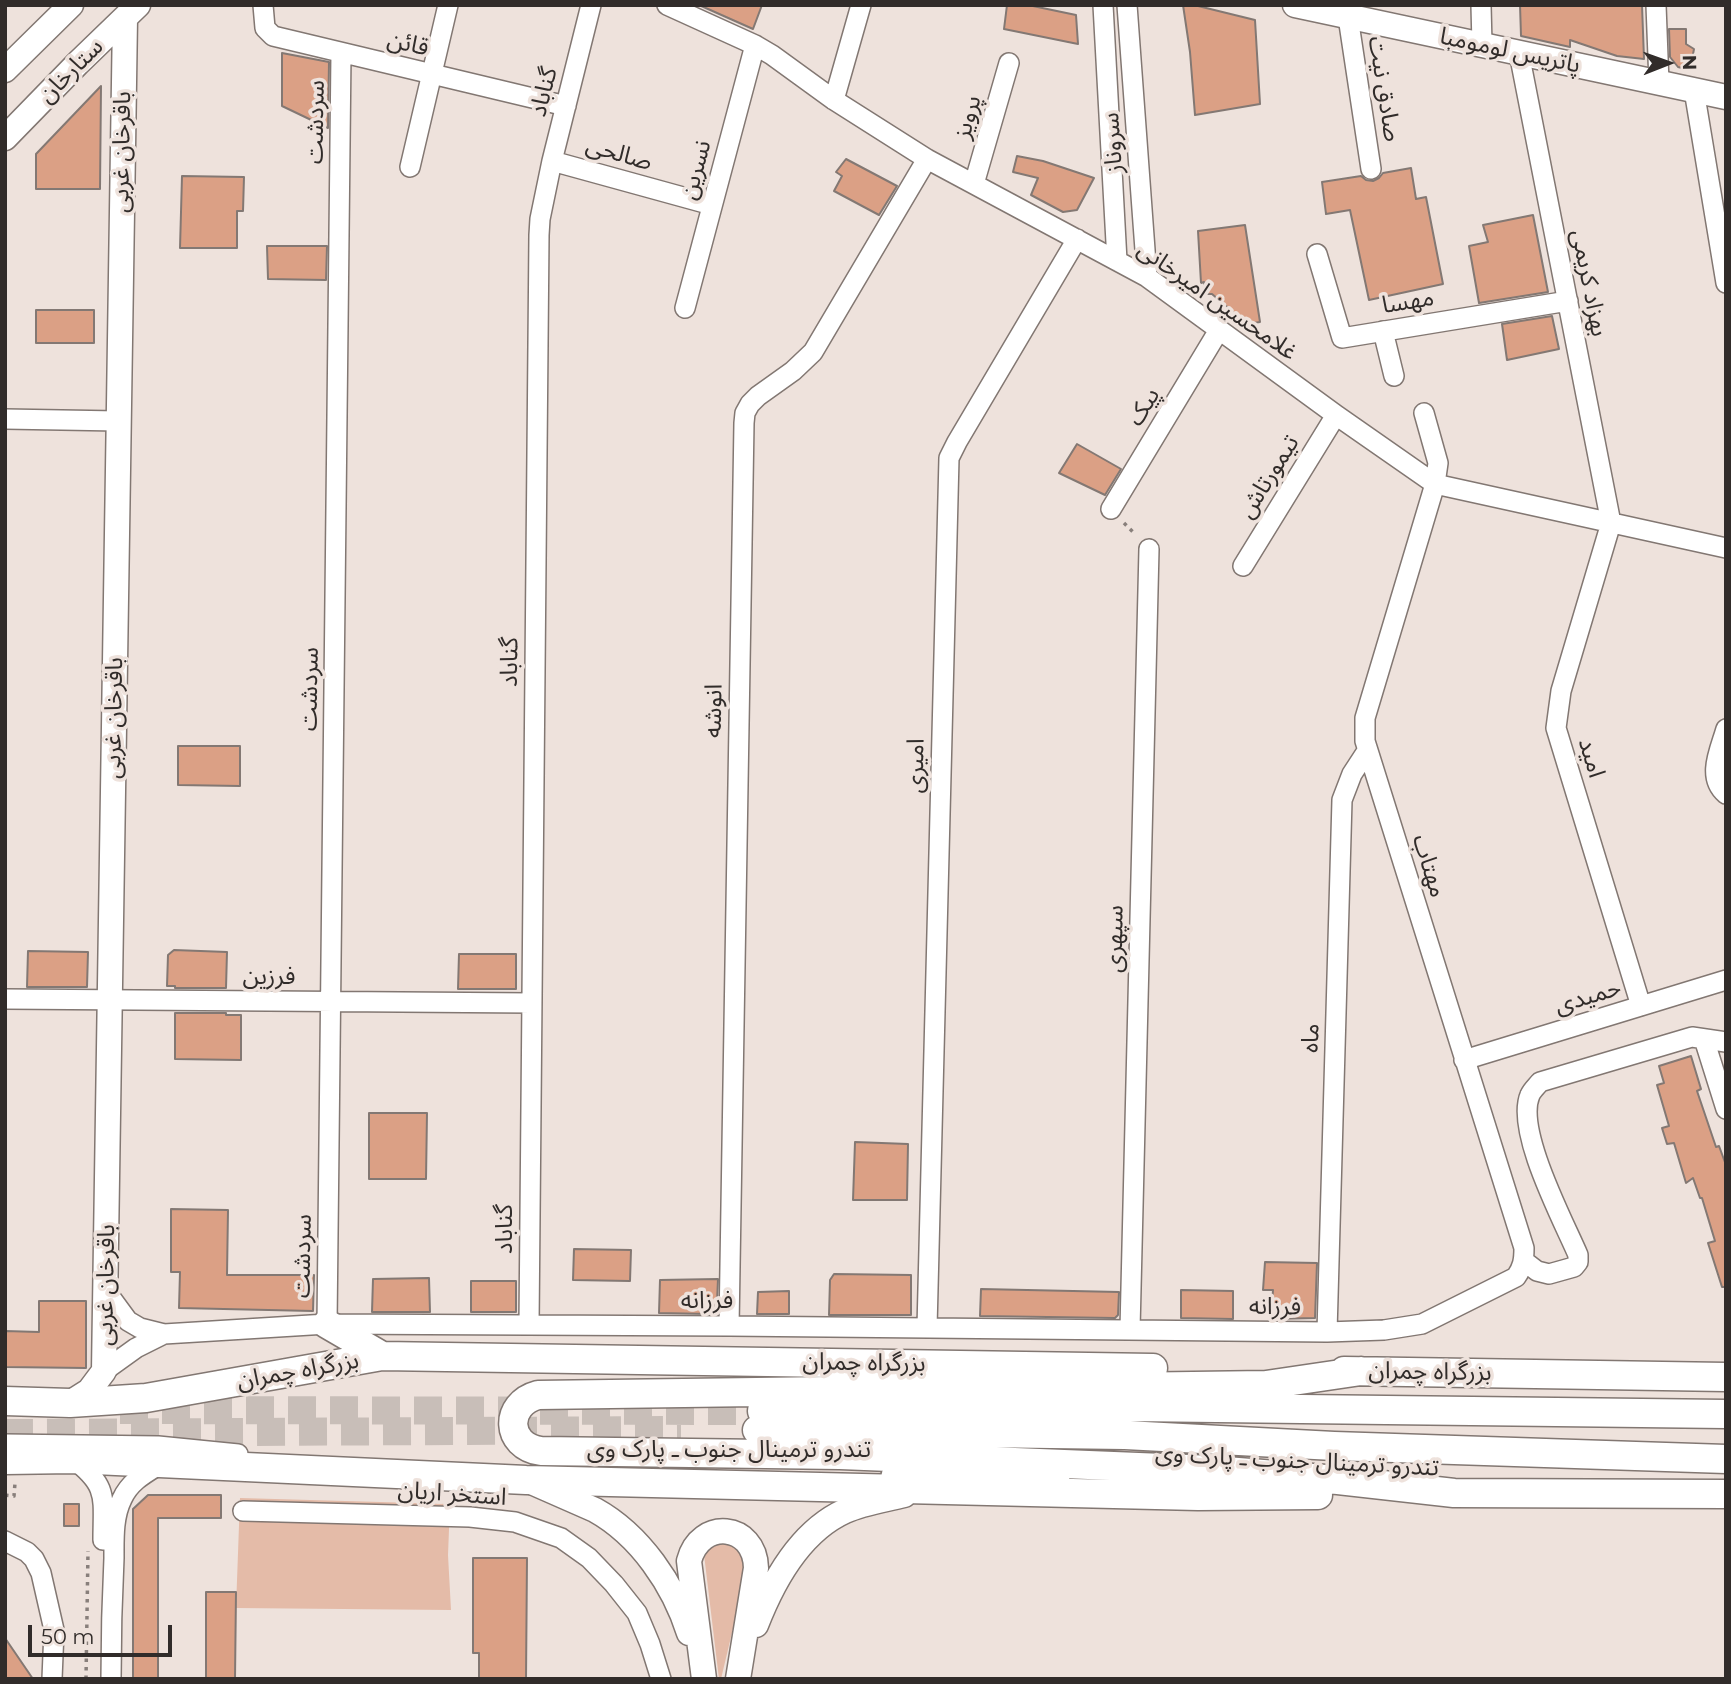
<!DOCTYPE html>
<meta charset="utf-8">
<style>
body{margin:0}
#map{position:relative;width:1731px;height:1684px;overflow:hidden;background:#eee2dc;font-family:Montserrat,sans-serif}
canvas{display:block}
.frame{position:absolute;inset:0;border:7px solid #312c2a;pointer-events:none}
.north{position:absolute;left:1633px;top:28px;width:70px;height:70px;-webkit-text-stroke:5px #eee2dc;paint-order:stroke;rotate:89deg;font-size:19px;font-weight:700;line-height:28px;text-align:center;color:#312c2a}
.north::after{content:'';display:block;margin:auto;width:24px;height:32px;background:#312c2a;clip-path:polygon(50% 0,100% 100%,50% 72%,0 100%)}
.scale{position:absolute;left:28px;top:1625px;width:144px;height:32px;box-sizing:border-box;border:4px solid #312c2a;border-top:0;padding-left:9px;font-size:21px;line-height:24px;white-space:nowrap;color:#312c2a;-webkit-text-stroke:5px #eee2dc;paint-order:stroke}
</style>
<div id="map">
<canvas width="1731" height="1684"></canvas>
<div class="frame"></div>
<div class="north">N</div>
<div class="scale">50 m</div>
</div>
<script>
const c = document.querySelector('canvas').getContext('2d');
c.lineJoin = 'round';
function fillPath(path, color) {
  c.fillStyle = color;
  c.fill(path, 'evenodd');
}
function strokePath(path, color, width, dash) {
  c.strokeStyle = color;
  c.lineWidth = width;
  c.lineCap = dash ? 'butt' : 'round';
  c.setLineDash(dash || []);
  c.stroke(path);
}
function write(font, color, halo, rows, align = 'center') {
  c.font = font + ' Montserrat,"Noto Sans Arabic",sans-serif';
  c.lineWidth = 7;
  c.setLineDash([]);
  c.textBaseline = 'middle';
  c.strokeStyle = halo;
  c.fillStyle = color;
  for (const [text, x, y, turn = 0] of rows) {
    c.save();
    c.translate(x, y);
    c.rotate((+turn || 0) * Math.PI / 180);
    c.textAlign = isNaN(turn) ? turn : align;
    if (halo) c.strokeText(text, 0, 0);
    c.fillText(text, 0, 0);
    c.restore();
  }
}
fillPath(new Path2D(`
 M 240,1498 L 450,1504 L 448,1555 L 451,1610 L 236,1608 Z
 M 734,1536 L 748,1565 L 721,1679 L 719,1679 L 703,1546 Z`), '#e4bba8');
const building = new Path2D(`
 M 699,5 L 762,5 L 753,29 Z
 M 1007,5 L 1028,5 L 1076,15 L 1078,44 L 1004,29 Z
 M 1183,5 L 1194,5 L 1255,20 L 1260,104 L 1195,115 L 1190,52 Z
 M 1520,5 L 1642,5 L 1644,59 L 1617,56 L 1570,40 L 1570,47 L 1521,36 Z
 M 1669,29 L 1686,29 L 1686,44 L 1694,49 L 1690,70 L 1678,67 L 1670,57 Z
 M 282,53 L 329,62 L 328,128 L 282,106 Z
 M 101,86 L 100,189 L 36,189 L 36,154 Z
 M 1017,156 L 1043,161 L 1094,178 L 1077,210 L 1063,212 L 1031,195 L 1038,178 L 1013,172 Z
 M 846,159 L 897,186 L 879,215 L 834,191 L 842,176 L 836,172 Z
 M 1411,168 L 1416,199 L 1426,197 L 1443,284 L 1369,300 L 1350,210 L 1326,214 L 1322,182 L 1361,176 L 1366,180 L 1373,181 L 1379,178 L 1383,173 Z
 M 182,176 L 244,177 L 243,211 L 237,211 L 237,248 L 180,248 Z
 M 1533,215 L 1548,292 L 1479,303 L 1469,246 L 1488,242 L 1483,225 Z
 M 1245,225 L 1260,322 L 1247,324 L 1212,294 L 1206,294 L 1204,282 L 1201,283 L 1198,231 Z
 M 267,246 L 327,246 L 326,280 L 268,279 Z
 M 36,310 L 94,310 L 94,343 L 36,343 Z
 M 1552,316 L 1559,349 L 1507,360 L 1502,324 Z
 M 1077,444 L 1121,469 L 1105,495 L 1059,473 Z
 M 178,746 L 240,746 L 240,786 L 178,785 Z
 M 174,950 L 227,952 L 226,988 L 175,988 L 175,986 L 167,986 L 168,955 Z
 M 28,951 L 88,952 L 87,987 L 27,987 Z
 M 459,954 L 516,954 L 516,989 L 458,989 Z
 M 175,1013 L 226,1013 L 226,1015 L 241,1015 L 241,1060 L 175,1059 Z
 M 1691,1056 L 1701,1089 L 1697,1091 L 1716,1147 L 1719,1146 L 1726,1165 L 1726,1287 L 1722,1287 L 1708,1243 L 1715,1241 L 1702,1198 L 1700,1198 L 1693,1178 L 1686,1183 L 1674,1143 L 1667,1144 L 1662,1128 L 1669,1126 L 1657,1085 L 1664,1083 L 1659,1066 Z
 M 369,1113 L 427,1113 L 426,1179 L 369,1179 Z
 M 855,1142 L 908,1144 L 907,1200 L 853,1200 Z
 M 171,1209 L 228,1210 L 227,1275 L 314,1275 L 313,1311 L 179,1308 L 180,1272 L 171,1272 Z
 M 574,1249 L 631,1250 L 630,1281 L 573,1280 Z
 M 1265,1262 L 1317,1263 L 1315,1318 L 1271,1319 L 1273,1290 L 1263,1290 Z
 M 834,1274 L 911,1275 L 911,1315 L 829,1315 L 830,1280 Z
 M 429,1278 L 430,1312 L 372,1312 L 373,1279 Z
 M 718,1279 L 717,1302 L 709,1314 L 659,1313 L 660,1280 Z
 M 471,1281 L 516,1281 L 516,1312 L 471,1312 Z
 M 981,1289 L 1119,1292 L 1118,1315 L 1115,1318 L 980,1316 Z
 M 1181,1290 L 1233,1291 L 1233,1319 L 1181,1318 Z
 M 789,1291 L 789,1314 L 757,1314 L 758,1292 Z
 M 39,1301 L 86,1301 L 86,1368 L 5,1367 L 5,1331 L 39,1332 Z
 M 148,1495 L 221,1495 L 221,1518 L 158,1518 L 158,1679 L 133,1679 L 133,1509 Z
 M 64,1504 L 79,1504 L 79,1526 L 64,1526 Z
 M 473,1558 L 527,1558 L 526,1679 L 479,1679 L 479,1653 L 473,1653 Z
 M 206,1592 L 236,1592 L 235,1679 L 206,1679 Z
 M 5,1638 L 33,1679 L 5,1679 Z`);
fillPath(building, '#dba085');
strokePath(building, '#837873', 2);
strokePath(new Path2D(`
 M 120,1410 L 762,1411
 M 5,1433 L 681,1430`), '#c8beb8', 28, [28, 14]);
const minor = new Path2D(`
 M 263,5 L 265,28 L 273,36 L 566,106
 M 667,5 L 755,45 L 772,55 L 834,100 L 927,159 L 1147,277 L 1336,415 L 1435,484 L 1726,548
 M 1103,5 L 1117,261
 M 1127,5 L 1147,277
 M 1481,5 L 1482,45
 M 1656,5 L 1659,83
 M 1348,17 L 1371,169
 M 1519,53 L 1611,523 L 1561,691 L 1556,728 L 1641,1006
 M 1694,90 L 1726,283
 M 834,100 L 861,5
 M 552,161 L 712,205
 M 410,167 L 448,5
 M 974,184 L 1009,63
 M 1317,254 L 1342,338 L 1568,301
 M 685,308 L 755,45
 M 1383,331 L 1394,376
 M 5,419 L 118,421
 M 1111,509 L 1219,330
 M 1243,566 L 1336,415
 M 1726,729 C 1720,750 1706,777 1726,794
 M 5,999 L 532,1003
 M 1704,1039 L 1726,1109
 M 1464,1060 L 1726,980
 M 1524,1261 L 1537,1271 L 1549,1274 L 1574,1267 L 1578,1262 L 1578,1255 C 1563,1220 1515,1130 1530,1095 C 1532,1090 1537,1086 1540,1082 L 1692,1037 L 1726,1042
 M 106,1291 L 128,1321 L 140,1328 L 164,1334 L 327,1324 L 729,1326 L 1327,1332 L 1384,1330 L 1422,1324 L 1516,1277 C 1523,1267 1524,1260 1524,1248 L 1365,741 L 1365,718 L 1435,484 L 1438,463 L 1424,413
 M 327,1324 L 341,53
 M 529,1324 L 539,235 L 540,219 L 552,161 L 591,5
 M 729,1326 L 744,423 L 745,413 L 750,404 L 758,396 L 793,371 L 813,352 L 927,159
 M 927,1328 L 949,458 L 957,442 L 1077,239
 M 1130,1329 L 1149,549
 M 1327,1332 L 1342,800 L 1352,774 L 1367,751
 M 104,1371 L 136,1348 L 164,1334
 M 5,1444 L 158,1446 L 238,1454
 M 73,1459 C 109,1486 103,1498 103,1540
 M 891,1475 L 1060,1477
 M 243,1511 L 470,1517 L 515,1522 L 561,1538 L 589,1558 L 614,1584 L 637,1613 L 650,1644 L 661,1679
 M 5,1541 L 27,1552 L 34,1559 L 41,1573 L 54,1630 L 52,1679
 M 111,1679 C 111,1638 112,1598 114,1558 C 114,1539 113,1517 122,1499 C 130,1481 146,1473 162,1463`);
const major = new Path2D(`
 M 1295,5 L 1726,97
 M 5,70 L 71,5
 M 5,138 L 78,63 L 138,5
 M 70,1403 L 89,1391 L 104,1371 L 125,18
 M 529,1481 L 595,1510 C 640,1535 674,1585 689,1633
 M 756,1625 C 773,1581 801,1531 845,1511 C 863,1503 884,1500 904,1495
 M 704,1679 L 689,1561 C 700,1518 755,1523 756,1568 L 738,1679`);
const highway = new Path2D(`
 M 327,1324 L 382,1356
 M 1344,1371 L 1726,1377
 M 1361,1371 L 1266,1385 L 538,1395 C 504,1404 505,1446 541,1451 L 840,1455 L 1213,1470 L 1338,1480 L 1454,1493 L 1726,1494
 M 5,1401 L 70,1403 L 146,1398 L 382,1356 L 1153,1368
 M 762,1411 L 1132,1407 L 1726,1414
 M 757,1430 L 1125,1435 L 1334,1446 L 1726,1459
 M 5,1460 L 73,1459 L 526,1480 L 1198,1496 L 1318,1495`);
strokePath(minor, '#827772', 22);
strokePath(major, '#827772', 27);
strokePath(highway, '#827772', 31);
strokePath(new Path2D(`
 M 1124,523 L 1136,535
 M 5,1495 L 14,1496 L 15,1483
 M 86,1679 L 88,1551`), '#887f7b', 3.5, [3.5, 5]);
strokePath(minor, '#fff', 19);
strokePath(major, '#fff', 24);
strokePath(highway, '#fff', 28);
write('24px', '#312c2a', '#eee2dc', [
 ["قائن",408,44,13],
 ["پاتریس لومومبا",1510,51,12],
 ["ستارخان",71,71,-45],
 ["صادق نیت",1384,89,81],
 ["گناباد",544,92,-76],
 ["پرویز",968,117,-74],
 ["سردشت",316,122,-89],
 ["سروناز",1113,143,-94],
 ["باقرخان غربی",122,152,-89],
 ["صالحی",619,154,16],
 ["نسرین",696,170,-75],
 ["بهزاد کریمی",1589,283,79],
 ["غلامحسین امیرخانی",1217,301,35],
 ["مهسا",1408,302,-9],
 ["پیک",1144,407,-59],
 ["تیمورتاش",1269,477,-58],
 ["گناباد",510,662,-89],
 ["سردشت",310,689,-89],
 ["انوشه",714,711,-89],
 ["باقرخان غربی",114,718,-89],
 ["امید",1591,758,73],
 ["امیری",916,766,-89],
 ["مهتاب",1429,866,73],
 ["سپهری",1115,939,-89],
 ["فرزین",269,977],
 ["حمیدی",1588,997,-17],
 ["ماه",1311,1038,-88],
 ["گناباد",505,1229,-90],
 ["سردشت",303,1256,-89],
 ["باقرخان غربی",106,1285,-89],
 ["فرزانه",707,1301],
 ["فرزانه",1275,1307,1],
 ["بزرگراه چمران",864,1363,1],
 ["بزرگراه چمران",298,1371,-10],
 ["بزرگراه چمران",1430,1372,1],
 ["تندرو ترمینال جنوب ـ پارک وی",729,1450],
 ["تندرو ترمینال جنوب ـ پارک وی",1297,1461,3],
 ["استخر اریان",452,1494,4]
]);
</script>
